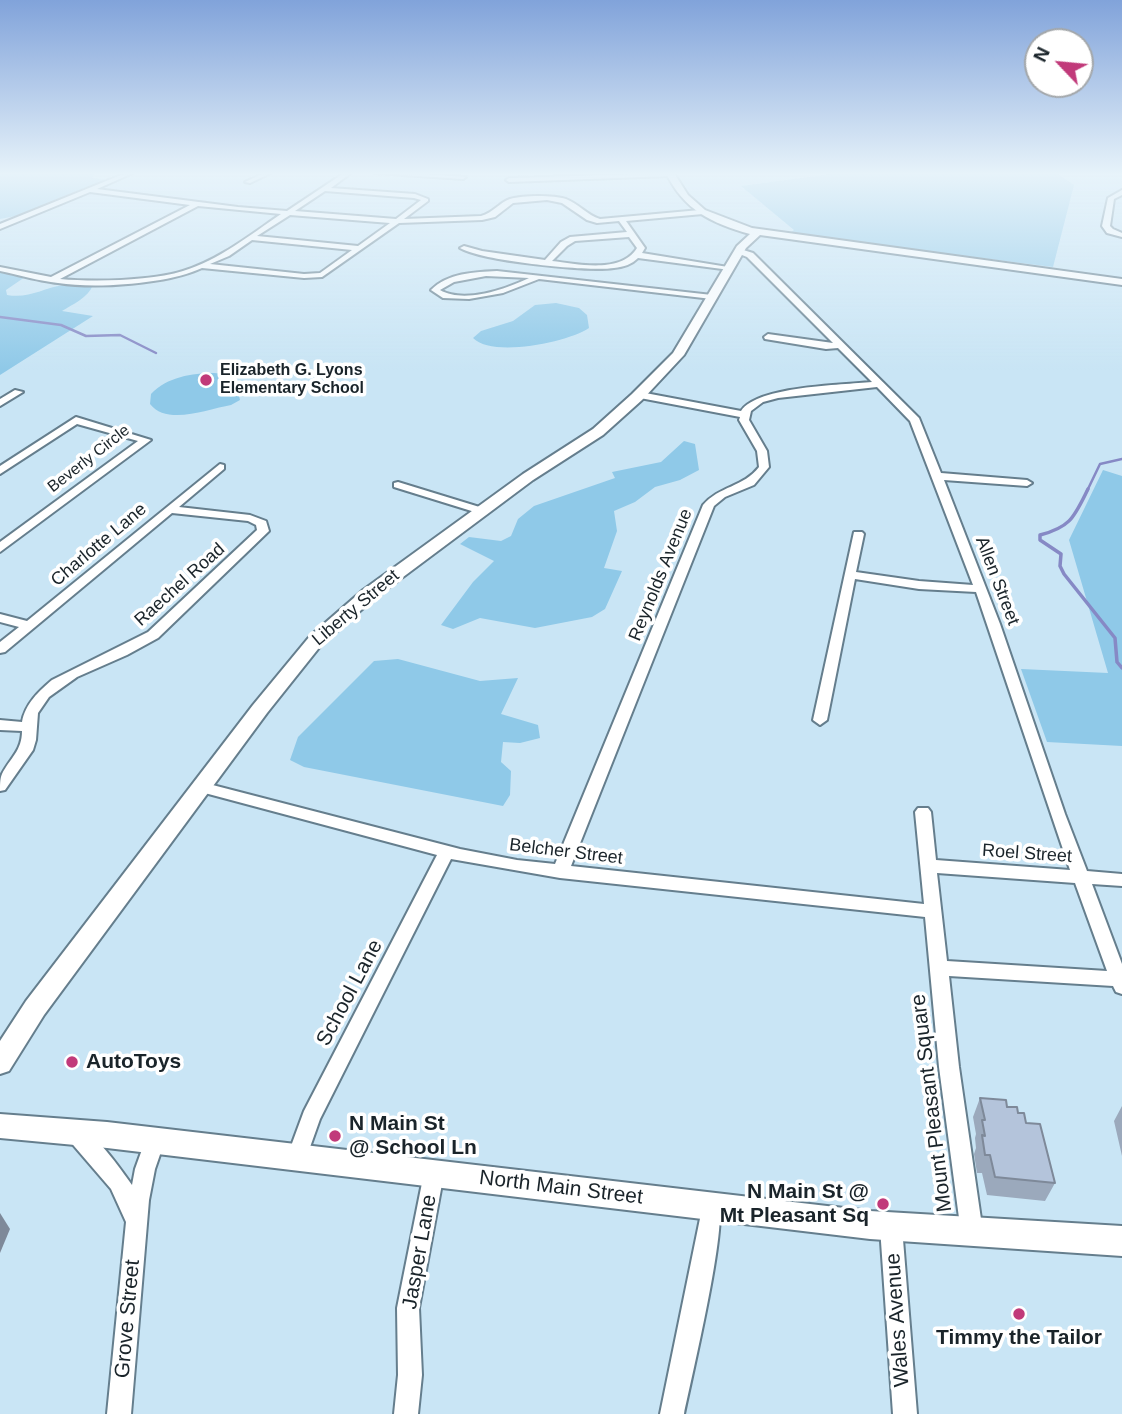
<!DOCTYPE html>
<style>
body{margin:0}
#map{position:relative;width:1122px;height:1414px;overflow:hidden;background:#c9e5f5;font-family:Arial,sans-serif}
canvas{display:block}
.north{position:absolute;left:1024px;top:28px;width:70px;height:70px;box-sizing:border-box;background:#fff;border:2px solid #a3a7aa;border-radius:50%;rotate:296deg;font-size:19px;font-weight:700;line-height:28px;text-align:center;color:#1a242a}
.north::after{content:'';display:block;margin:auto;width:24px;height:32px;background:#c13a7a;clip-path:polygon(50% 0,100% 100%,50% 72%,0 100%)}
</style>
<div id="map">
<canvas width="1122" height="1414"></canvas>
<div class="north">N</div>
</div>
<script>
const c = document.querySelector('canvas').getContext('2d');
c.lineJoin = 'round';
function fillPath(path, color) {
  c.fillStyle = color;
  c.fill(path, 'evenodd');
}
function strokePath(path, color, width, dash) {
  c.strokeStyle = color;
  c.lineWidth = width;
  c.lineCap = dash ? 'butt' : 'round';
  c.setLineDash(dash || []);
  c.stroke(path);
}
function write(font, color, halo, rows, align = 'center') {
  c.font = font + ' Arial,sans-serif';
  c.lineWidth = 7;
  c.setLineDash([]);
  c.textBaseline = 'middle';
  c.strokeStyle = halo;
  c.fillStyle = color;
  for (const [text, x, y, turn = 0] of rows) {
    c.save();
    c.translate(x, y);
    c.rotate((+turn || 0) * Math.PI / 180);
    c.textAlign = isNaN(turn) ? turn : align;
    if (halo) c.strokeText(text, 0, 0);
    c.fillText(text, 0, 0);
    c.restore();
  }
}
fillPath(new Path2D(`
 M 0,173 L 95,173 L 92,178 L 105,180 L 16,216 L 0,219 Z
 M 838,173 L 1057,173 L 1074,185 L 1053,267 L 789,234 L 794,230 L 741,186 Z
 M 0,272 L 25,277 L 6,290 L 7,295 C 29,299 43,288 63,285 C 72,283 83,285 93,285 C 88,298 73,304 62,311 L 93,316 L 0,375 Z
 M 556,303 L 579,308 L 587,315 L 589,328 C 569,342 492,358 473,338 L 481,331 L 513,321 L 535,305 Z
 M 214,373 L 234,375 L 240,400 L 231,405 C 208,409 167,426 150,404 L 151,394 C 167,377 192,373 214,373 Z
 M 684,441 L 695,444 L 699,470 L 680,480 L 655,487 L 635,502 L 614,511 L 617,531 L 604,568 L 622,571 L 605,609 L 592,617 L 535,628 L 480,618 L 453,629 L 441,625 L 473,582 L 494,561 L 460,544 L 469,537 L 501,541 L 511,536 L 518,519 L 534,506 L 615,478 L 612,472 L 661,462 Z
 M 1103,470 L 1122,476 L 1122,746 L 1047,742 L 1021,669 L 1108,673 L 1069,540 Z
 M 398,659 L 480,681 L 518,678 L 501,714 L 538,725 L 540,738 L 520,743 L 503,742 L 501,762 L 511,771 L 510,795 L 503,806 L 304,767 L 290,760 L 298,737 L 374,661 Z`), '#8fc9e8');
strokePath(new Path2D(`
 M 0,317 L 61,325 L 86,336 L 120,335 L 156,353
 M 1087,491 L 1100,464 L 1122,459`), '#8689c5', 2.5);
strokePath(new Path2D(`
 M 1088,489 C 1074,517 1071,527 1040,535 L 1040,540 L 1061,554 L 1060,566 L 1064,574 L 1115,638 L 1117,662 L 1122,668`), '#8689c5', 3.5);
const minor = new Path2D(`
 M 126,173 L 133,173 L 97,189 L 238,207 L 287,211 L 344,173 L 351,173 L 331,188 L 415,194 L 428,199 L 428,201 L 404,219 L 481,216 C 493,213 500,202 510,199 C 523,195 554,195 566,199 C 579,204 587,215 600,219 L 700,210 L 703,214 L 626,221 L 645,248 L 642,253 L 734,268 L 730,270 L 638,258 C 632,264 624,267 614,268 C 588,272 482,261 460,248 L 464,246 L 482,251 L 545,260 L 561,242 L 570,237 L 627,232 L 619,221 L 597,223 L 587,220 L 562,203 L 547,200 L 513,203 L 495,217 L 482,220 L 399,223 L 322,277 L 304,278 L 202,268 C 168,284 96,289 58,283 C 39,281 19,275 0,271 L 0,267 L 51,277 L 190,205 L 90,192 L 0,229 L 0,224 ZM 325,191 L 414,198 L 421,200 L 396,219 L 295,211 ZM 198,206 L 281,214 C 250,235 219,260 183,271 C 150,281 94,282 60,279 ZM 290,215 L 390,223 L 358,246 L 257,236 ZM 629,237 L 637,248 C 621,274 578,264 552,261 L 567,246 L 575,241 ZM 252,240 L 352,250 L 320,273 L 304,274 L 210,264 L 229,256 Z
 M 264,173 L 271,173 L 250,183 L 245,182 Z
 M 374,173 L 409,173 L 466,177 L 463,179 Z
 M 672,173 L 673,174 L 670,176 L 509,182 L 506,180 L 509,178 Z
 M 1122,190 L 1122,195 L 1114,199 L 1110,226 L 1113,229 L 1122,233 L 1122,237 L 1107,233 L 1102,226 L 1108,198 Z
 M 740,249 L 753,253 L 919,418 L 941,473 L 1027,480 L 1032,483 L 1027,486 L 944,480 L 1000,624 L 1065,814 L 1087,871 L 1122,874 L 1122,886 L 1092,884 L 1122,964 L 1122,994 L 1116,992 L 1113,986 L 949,976 L 959,1067 L 983,1233 L 980,1240 L 972,1243 L 964,1240 L 961,1233 L 939,1067 L 925,917 L 560,878 L 451,859 L 320,1119 L 304,1164 L 297,1166 L 290,1164 L 287,1157 L 304,1111 L 437,855 L 201,792 L 196,791 L 193,787 L 196,783 L 201,782 L 460,849 L 517,860 L 555,864 L 703,505 C 719,486 744,487 759,467 L 757,451 L 739,420 L 740,417 L 640,398 L 635,395 L 640,392 L 741,411 C 758,386 841,385 872,382 L 838,348 L 826,349 L 765,339 L 764,337 L 768,334 L 833,343 L 747,257 L 737,253 L 737,249 ZM 877,387 L 910,421 L 973,585 L 919,581 L 856,572 L 864,534 L 862,532 L 854,532 L 813,720 L 820,725 L 827,720 L 855,579 L 919,589 L 976,592 L 1070,870 L 936,860 L 931,812 L 928,808 L 918,808 L 915,812 L 924,904 L 571,866 L 714,506 L 725,497 L 754,485 L 769,467 L 767,451 L 749,420 L 751,411 L 763,402 L 778,398 ZM 937,873 L 1075,883 L 1107,971 L 947,961 Z
 M 497,271 L 712,295 L 716,297 L 712,299 L 539,279 L 503,293 L 469,299 L 443,298 L 431,290 C 448,273 474,272 497,271 ZM 486,276 L 529,278 C 506,289 464,304 440,290 L 454,282 Z
 M 15,390 L 23,392 L 0,406 L 0,399 Z
 M 76,417 L 151,440 L 0,552 L 0,542 L 138,441 L 77,424 L 0,474 L 0,466 Z
 M 220,464 L 224,465 L 224,469 L 179,507 L 250,515 L 266,521 L 269,531 L 158,638 L 127,655 L 77,677 L 49,697 L 38,713 L 36,740 L 33,750 L 5,790 L 0,791 C 0,785 0,778 2,774 C 10,758 22,751 22,731 L 0,730 L 0,720 L 22,722 C 25,704 39,691 52,680 L 148,632 L 257,530 L 256,525 L 248,521 L 172,513 L 5,652 L 0,653 L 0,642 L 19,627 L 0,622 L 0,614 L 27,621 Z
 M 398,482 L 486,509 L 488,511 L 482,514 L 478,513 L 394,487 L 394,483 Z
 M 75,1124 C 94,1131 120,1168 132,1185 L 135,1169 L 148,1133 L 155,1131 L 162,1133 L 165,1140 L 155,1169 L 149,1200 L 131,1414 L 107,1414 L 126,1222 L 111,1189 L 68,1139 L 65,1133 L 68,1127 Z
 M 434,1163 L 441,1166 L 444,1173 L 419,1308 L 422,1375 L 418,1414 L 394,1414 L 398,1375 L 397,1308 L 424,1173 L 427,1166 Z
 M 711,1196 L 718,1199 C 729,1222 691,1379 684,1414 L 660,1414 L 704,1199 Z
 M 891,1217 L 899,1220 L 902,1227 L 917,1414 L 893,1414 L 880,1227 L 883,1220 Z`);
const major = new Path2D(`
 M 666,173 L 674,173 L 688,195 L 705,210 L 752,228 L 1122,279 L 1122,285 L 760,235 L 746,248 L 684,355 L 642,400 L 603,435 L 533,480 L 375,598 L 322,644 L 267,713 L 44,1015 L 9,1071 L 0,1074 L 0,1041 L 26,1001 L 253,705 L 310,636 L 363,590 L 523,474 L 593,429 L 632,394 L 673,353 L 737,246 L 750,234 C 711,223 684,210 666,173 Z
 M 0,1114 L 107,1122 L 870,1211 L 1122,1226 L 1122,1256 L 870,1239 L 107,1148 L 0,1138 Z`);
strokePath(minor, '#657e8d', 4);
strokePath(major, '#657e8d', 4);
fillPath(minor, '#fff');
fillPath(major, '#fff');
fillPath(new Path2D(`
 M 980,1098 L 1007,1107 L 1018,1113 L 1026,1123 L 1055,1183 L 1045,1201 L 987,1195 L 982,1173 L 977,1173 L 974,1154 L 976,1148 L 975,1138 L 976,1134 L 973,1117 Z
 M 1122,1106 L 1122,1156 L 1114,1121 Z`), '#9ba9bc');
fillPath(new Path2D(`
 M 0,1213 L 10,1229 L 0,1253 Z`), '#7e8999');
const building = new Path2D(`
 M 980,1098 L 1006,1100 L 1007,1107 L 1017,1107 L 1018,1113 L 1024,1113 L 1026,1123 L 1040,1124 L 1055,1183 L 995,1177 L 990,1155 L 985,1155 L 982,1135 L 985,1136 L 982,1120 L 985,1120 Z`);
fillPath(building, '#b4c4db');
strokePath(building, '#7e8999', 2);
const sky = c.createLinearGradient(0, 0, 0, 370);
sky.addColorStop(0, '#81a3da');
sky.addColorStop(0.47, '#e7f3fa');
sky.addColorStop(1, '#e7f3fa00');
c.fillStyle = sky;
c.fillRect(0, 0, 1122, 370);
for (const [x, y, r, color] of [
 [206,380,7,"#c13a7a"],
 [72,1062,7,"#c13a7a"],
 [335,1136,7,"#c13a7a"],
 [883,1204,7,"#c13a7a"],
 [1019,1314,7,"#c13a7a"]
]) {
  const dot = new Path2D();
  dot.arc(x, y, r, 0, 2 * Math.PI);
  c.fillStyle = color;
  c.fill(dot);
  strokePath(dot, '#fff', 2.5);
}
write('bold 16px', '#1a242a', '#fff', [
 ["Elizabeth G. Lyons",220,371],
 ["Elementary School",220,389]
], 'left');
write('16px', '#1a242a', '#fff', [
 ["Beverly Circle",89,459,-38]
]);
write('18px', '#1a242a', '#fff', [
 ["Charlotte Lane",99,545,-40],
 ["Reynolds Avenue",661,575,-68],
 ["Allen Street",997,581,69],
 ["Raechel Road",180,585,-42],
 ["Liberty Street",356,608,-40],
 ["Belcher Street",566,852,7],
 ["Roel Street",1027,854,4]
]);
write('21px', '#1a242a', '#fff', [
 ["School Lane",350,993,-62],
 ["Mount Pleasant Square",932,1103,-97],
 ["North Main Street",561,1188,7],
 ["Jasper Lane",420,1252,-80],
 ["Grove Street",128,1319,-85],
 ["Wales Avenue",898,1320,-94]
]);
write('bold 21px', '#1a242a', '#fff', [
 ["AutoToys",86,1062],
 ["N Main St",349,1124],
 ["@ School Ln",349,1148],
 ["N Main St @",869,1192,"right"],
 ["Mt Pleasant Sq",869,1216,"right"],
 ["Timmy the Tailor",1019,1338,"center"]
], 'left');
</script>
